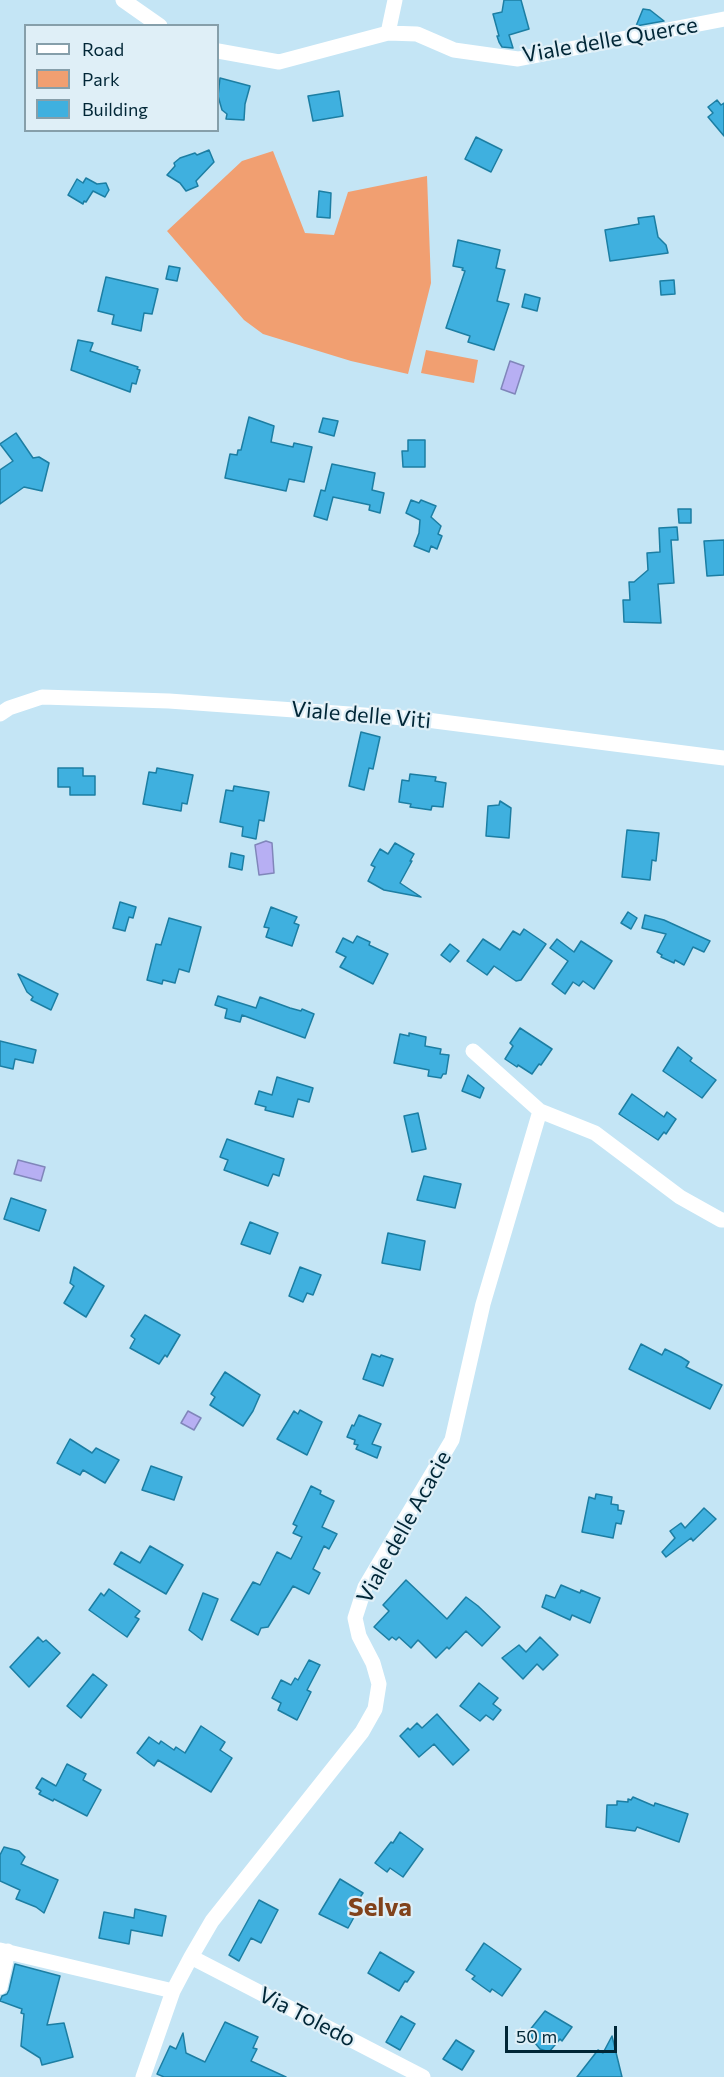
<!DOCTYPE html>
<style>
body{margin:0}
#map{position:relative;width:724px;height:2077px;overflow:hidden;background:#c4e5f5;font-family:Commissioner,sans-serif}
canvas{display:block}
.legend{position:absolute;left:24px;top:24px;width:195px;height:108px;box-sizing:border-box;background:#dfeff7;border:2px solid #869faa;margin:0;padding:8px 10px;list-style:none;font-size:18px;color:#002636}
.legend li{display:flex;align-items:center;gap:12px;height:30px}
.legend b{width:30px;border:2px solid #869faa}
.scale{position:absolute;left:505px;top:2026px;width:112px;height:27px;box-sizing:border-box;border:3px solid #002636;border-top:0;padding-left:8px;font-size:18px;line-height:21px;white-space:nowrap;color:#002636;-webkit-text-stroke:4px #dfeff7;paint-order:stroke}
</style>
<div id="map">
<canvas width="724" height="2077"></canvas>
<ul class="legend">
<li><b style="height:8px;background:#fff"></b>Road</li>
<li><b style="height:16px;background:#f19f71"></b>Park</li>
<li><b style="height:16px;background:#3fb0df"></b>Building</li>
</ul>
<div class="scale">50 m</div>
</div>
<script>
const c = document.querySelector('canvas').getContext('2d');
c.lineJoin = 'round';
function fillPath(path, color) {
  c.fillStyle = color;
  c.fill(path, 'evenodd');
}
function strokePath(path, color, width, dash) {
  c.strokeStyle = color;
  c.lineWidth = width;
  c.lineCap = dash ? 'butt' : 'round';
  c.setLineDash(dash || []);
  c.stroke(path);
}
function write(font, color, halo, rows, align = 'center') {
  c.font = font + ' Commissioner,sans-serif';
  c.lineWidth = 4.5;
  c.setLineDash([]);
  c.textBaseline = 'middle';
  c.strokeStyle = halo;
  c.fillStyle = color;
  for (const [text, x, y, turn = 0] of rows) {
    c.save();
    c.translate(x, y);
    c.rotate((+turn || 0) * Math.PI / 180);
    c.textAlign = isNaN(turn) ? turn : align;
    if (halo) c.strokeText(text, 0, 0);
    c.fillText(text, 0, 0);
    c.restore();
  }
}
fillPath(new Path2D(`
 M 273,151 L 305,233 L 334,235 L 348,192 L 427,176 L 431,283 L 408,374 L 351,361 L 263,334 L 244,320 L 167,231 L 242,161 Z
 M 426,350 L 478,360 L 474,383 L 421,373 Z`), '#f19f71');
const water = new Path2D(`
 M 510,361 L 524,366 L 515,394 L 501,389 Z
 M 266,841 L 272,843 L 274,873 L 259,875 L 255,845 Z
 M 18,1160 L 45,1167 L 41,1181 L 14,1174 Z
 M 188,1411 L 201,1418 L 194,1430 L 181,1423 Z`);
fillPath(water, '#b7aff3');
strokePath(water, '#8086ba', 1.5);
const building = new Path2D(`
 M 504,0 L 521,0 L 529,29 L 509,35 L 513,48 L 502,47 L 499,42 L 497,36 L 499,36 L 493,14 L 502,12 Z
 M 643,9 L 650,10 L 664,21 L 636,26 Z
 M 220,78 L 250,86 L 245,104 L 244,120 L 226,119 L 227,114 L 222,110 L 218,96 Z
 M 339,91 L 343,116 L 313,121 L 308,96 Z
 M 717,100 L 721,105 L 724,103 L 724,136 L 708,117 L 713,113 L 708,107 Z
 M 476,137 L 502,150 L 491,172 L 465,159 Z
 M 209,150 L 214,162 L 196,181 L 198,186 L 186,191 L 180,183 L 167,175 L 175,166 L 174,163 L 180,158 L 195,153 L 197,155 Z
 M 86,178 L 97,184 L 106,183 L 109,190 L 105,197 L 93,191 L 86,202 L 84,201 L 83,204 L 68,195 L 77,179 L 83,183 Z
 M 319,191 L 331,193 L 330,218 L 317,217 Z
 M 654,216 L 658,237 L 666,245 L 668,253 L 610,261 L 605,230 L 639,224 L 638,218 Z
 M 458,240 L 500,250 L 496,268 L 505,270 L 497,301 L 509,304 L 494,350 L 468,342 L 470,336 L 446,328 L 465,271 L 462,270 L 463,268 L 453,266 Z
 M 169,266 L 180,268 L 177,281 L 166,279 Z
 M 106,277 L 158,289 L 152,314 L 144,313 L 141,331 L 112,324 L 114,315 L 98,311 Z
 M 674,280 L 675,294 L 661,295 L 660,281 Z
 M 525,294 L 540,298 L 537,311 L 522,307 Z
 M 78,340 L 93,343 L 90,351 L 138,367 L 137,369 L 140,370 L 136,384 L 132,383 L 130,392 L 71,370 Z
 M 249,417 L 274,426 L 271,442 L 293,447 L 294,443 L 312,447 L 304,482 L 289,479 L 286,491 L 225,478 L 230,454 L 237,455 L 238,450 L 241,450 Z
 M 323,418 L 338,421 L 334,436 L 319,432 Z
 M 16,433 L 33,458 L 39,457 L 49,463 L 42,491 L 24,487 L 0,504 L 0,470 L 13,461 L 0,444 Z
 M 408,440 L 425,440 L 425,467 L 403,467 L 402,451 L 408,451 Z
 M 332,464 L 375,473 L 372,490 L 384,493 L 380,513 L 369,510 L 370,505 L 333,497 L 327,520 L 314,516 L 321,490 L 325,491 Z
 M 411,500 L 419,503 L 421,500 L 436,506 L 431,517 L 441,526 L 438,534 L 442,536 L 437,549 L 431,546 L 429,552 L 414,546 L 419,533 L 420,520 L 406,513 Z
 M 678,509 L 691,509 L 691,523 L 679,523 Z
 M 677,527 L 678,540 L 671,540 L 674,583 L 658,584 L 661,623 L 624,622 L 623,600 L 630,600 L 629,582 L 634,582 L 648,570 L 647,553 L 660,552 L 659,528 Z
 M 724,540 L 724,575 L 707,576 L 704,541 Z
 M 361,732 L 380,737 L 373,769 L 369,768 L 364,790 L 349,786 Z
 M 58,768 L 83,768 L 83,776 L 95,776 L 95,795 L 70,795 L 70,787 L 58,787 Z
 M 157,768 L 193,775 L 187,804 L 182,803 L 181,811 L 143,804 L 149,772 L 156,773 Z
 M 410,774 L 436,777 L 435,781 L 446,783 L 443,807 L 432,806 L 431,810 L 410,807 L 411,804 L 399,802 L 402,780 L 409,781 Z
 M 234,786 L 269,792 L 264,821 L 259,820 L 256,839 L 242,836 L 243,827 L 220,822 L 226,790 L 233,791 Z
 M 500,801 L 511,808 L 509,838 L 486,836 L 488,806 L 499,805 Z
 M 627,830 L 659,833 L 656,861 L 652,860 L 650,880 L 622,877 Z
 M 395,843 L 414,854 L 410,861 L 412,861 L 400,883 L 421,897 L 384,890 L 368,881 L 375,867 L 371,865 L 380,849 L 388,854 Z
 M 231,853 L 244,856 L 242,870 L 229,867 Z
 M 120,902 L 136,907 L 133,918 L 129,917 L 125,931 L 113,928 Z
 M 271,907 L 297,917 L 294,923 L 299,925 L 292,946 L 266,937 L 269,928 L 264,927 Z
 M 628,912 L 637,918 L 631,929 L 621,923 Z
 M 645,915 L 664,920 L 710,941 L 704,952 L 693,947 L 684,965 L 675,960 L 674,963 L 661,957 L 662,955 L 657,952 L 666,934 L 642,928 Z
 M 169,918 L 201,927 L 189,972 L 179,969 L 175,983 L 163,980 L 162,984 L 147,980 L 156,944 L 161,945 Z
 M 524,929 L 546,944 L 521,980 L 516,981 L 494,966 L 487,975 L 467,961 L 483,939 L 500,950 L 513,931 L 520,935 Z
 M 357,936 L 370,942 L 369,945 L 388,954 L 373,984 L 340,967 L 346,957 L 336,952 L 343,938 L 353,943 Z
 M 557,939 L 574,952 L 581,941 L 612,961 L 594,989 L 583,981 L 579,986 L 573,982 L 565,994 L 552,984 L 568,961 L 550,948 Z
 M 450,944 L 459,951 L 450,962 L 441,955 Z
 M 18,974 L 58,994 L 51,1010 L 31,1000 L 33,997 L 27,992 Z
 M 218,996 L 256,1008 L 260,997 L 290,1008 L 301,1011 L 302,1009 L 314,1014 L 305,1038 L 242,1015 L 240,1022 L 225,1018 L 227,1009 L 215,1005 Z
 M 520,1028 L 552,1049 L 541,1065 L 539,1064 L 532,1074 L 518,1065 L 517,1067 L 505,1059 L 513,1046 L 510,1043 Z
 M 409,1033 L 426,1037 L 425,1046 L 441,1049 L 440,1054 L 449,1055 L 446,1074 L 443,1074 L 441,1078 L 428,1076 L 429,1070 L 394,1063 L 400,1034 L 409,1036 Z
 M 0,1041 L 36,1050 L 33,1063 L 15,1059 L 13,1069 L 0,1066 Z
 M 678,1047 L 692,1058 L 690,1061 L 716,1080 L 702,1098 L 663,1071 Z
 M 468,1075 L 484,1088 L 480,1098 L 462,1091 Z
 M 277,1077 L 313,1088 L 309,1102 L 298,1099 L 293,1117 L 265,1110 L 266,1107 L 255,1104 L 259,1091 L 272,1095 Z
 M 632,1094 L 664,1117 L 667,1112 L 676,1119 L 666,1134 L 664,1132 L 658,1140 L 619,1114 Z
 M 418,1113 L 426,1149 L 412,1152 L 404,1116 Z
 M 227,1139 L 284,1159 L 279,1176 L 273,1174 L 268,1186 L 224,1170 L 228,1160 L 220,1157 Z
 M 424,1176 L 461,1184 L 455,1208 L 417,1200 Z
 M 11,1198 L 46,1210 L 39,1231 L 4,1219 Z
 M 250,1222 L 278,1233 L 270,1254 L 241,1244 Z
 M 388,1233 L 425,1241 L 420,1270 L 382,1263 Z
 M 74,1267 L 104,1286 L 86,1317 L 64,1303 L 74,1286 L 70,1283 Z
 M 300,1267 L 321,1275 L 313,1295 L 307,1293 L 303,1302 L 289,1296 Z
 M 145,1315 L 180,1335 L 167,1357 L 165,1355 L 159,1364 L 130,1348 L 135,1339 L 131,1336 Z
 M 641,1344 L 662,1355 L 665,1349 L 681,1357 L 689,1362 L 686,1367 L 722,1385 L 710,1409 L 629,1369 Z
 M 372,1354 L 380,1357 L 381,1355 L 393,1359 L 383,1386 L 363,1379 Z
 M 225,1372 L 260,1395 L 253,1411 L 243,1426 L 210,1405 L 215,1397 L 211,1394 Z
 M 300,1410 L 322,1422 L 307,1455 L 277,1439 L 294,1411 L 298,1414 Z
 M 359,1415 L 381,1424 L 372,1444 L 381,1447 L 377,1458 L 356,1449 L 358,1445 L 354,1444 L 355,1440 L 347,1437 L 352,1425 L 354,1426 Z
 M 70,1439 L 92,1453 L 96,1448 L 119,1460 L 105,1483 L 83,1470 L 80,1475 L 57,1463 Z
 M 151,1466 L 182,1477 L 174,1500 L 142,1490 Z
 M 311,1486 L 321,1491 L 320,1494 L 334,1501 L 322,1527 L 337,1534 L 329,1549 L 324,1546 L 313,1569 L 320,1573 L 309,1594 L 293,1586 L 268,1627 L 261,1628 L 258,1635 L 231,1620 L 253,1582 L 260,1585 L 277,1552 L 291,1559 L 302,1537 L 293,1533 L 297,1526 L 293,1524 Z
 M 596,1494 L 612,1497 L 611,1504 L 618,1505 L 618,1510 L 624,1511 L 621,1524 L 616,1523 L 613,1538 L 582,1532 L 589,1497 L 595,1499 Z
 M 704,1508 L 716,1519 L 693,1541 L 691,1538 L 666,1557 L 662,1552 L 675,1538 L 670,1531 L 681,1523 L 685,1528 Z
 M 150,1546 L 183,1565 L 166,1594 L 114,1564 L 121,1552 L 140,1563 Z
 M 406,1580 L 447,1619 L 466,1597 L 478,1606 L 500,1627 L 482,1646 L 466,1631 L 449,1649 L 447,1647 L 436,1658 L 418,1640 L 411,1648 L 399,1637 L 396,1640 L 392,1637 L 389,1640 L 374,1627 L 389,1611 L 383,1605 Z
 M 561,1585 L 580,1593 L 581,1590 L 600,1598 L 590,1623 L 572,1615 L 570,1620 L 542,1607 L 546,1595 L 555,1598 Z
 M 109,1589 L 140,1611 L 135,1617 L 139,1619 L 127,1637 L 89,1610 L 101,1593 L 104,1596 Z
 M 203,1593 L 218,1599 L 202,1640 L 189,1630 Z
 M 38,1637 L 43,1642 L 46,1640 L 60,1653 L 29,1687 L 10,1667 Z
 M 540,1637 L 558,1655 L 543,1670 L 537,1664 L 523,1679 L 502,1658 L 519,1645 L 526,1652 Z
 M 309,1660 L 320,1665 L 307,1690 L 311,1692 L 297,1720 L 278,1710 L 281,1703 L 272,1698 L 281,1680 L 291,1685 L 295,1678 L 298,1680 Z
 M 93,1674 L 107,1685 L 81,1718 L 67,1706 Z
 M 479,1683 L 498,1698 L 493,1704 L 501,1710 L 493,1720 L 486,1715 L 480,1721 L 460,1706 Z
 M 437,1714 L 469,1750 L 453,1765 L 434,1744 L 419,1757 L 400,1736 L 408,1728 L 410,1730 L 417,1723 L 422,1728 Z
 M 201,1726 L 225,1742 L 220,1750 L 232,1758 L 211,1792 L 158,1760 L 154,1766 L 137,1753 L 149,1737 L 159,1744 L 161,1741 L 174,1750 L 176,1747 L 185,1753 Z
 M 67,1764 L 86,1774 L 83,1780 L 101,1790 L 87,1816 L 54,1799 L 53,1801 L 39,1794 L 41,1791 L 36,1788 L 42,1778 L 56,1786 Z
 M 633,1797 L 654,1806 L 655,1803 L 688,1814 L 679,1842 L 637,1827 L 635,1831 L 606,1827 L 607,1805 L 617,1805 L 617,1801 L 628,1802 L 628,1799 L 631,1800 Z
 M 400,1832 L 423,1849 L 403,1877 L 390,1868 L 387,1872 L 375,1863 L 391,1842 L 393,1843 Z
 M 4,1847 L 19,1851 L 25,1857 L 21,1864 L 58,1880 L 44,1913 L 36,1907 L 16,1899 L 20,1890 L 0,1881 L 0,1855 Z
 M 340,1879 L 363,1893 L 359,1899 L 363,1901 L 348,1928 L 319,1914 Z
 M 259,1900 L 278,1910 L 261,1943 L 251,1938 L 239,1961 L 229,1955 Z
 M 135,1909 L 166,1916 L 162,1936 L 131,1930 L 129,1944 L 99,1938 L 104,1912 L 134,1918 Z
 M 484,1943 L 521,1969 L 502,1996 L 492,1989 L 490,1992 L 472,1979 L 475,1976 L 466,1970 Z
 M 380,1952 L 414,1972 L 407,1982 L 405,1981 L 399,1991 L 368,1973 Z
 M 15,1964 L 60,1976 L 47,2025 L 64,2023 L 73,2057 L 42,2065 L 40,2058 L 21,2046 L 24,2014 L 21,2013 L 22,2009 L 0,2001 L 2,1996 L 7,1994 L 9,1990 Z
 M 545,2011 L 572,2027 L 562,2041 L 560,2039 L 549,2052 L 540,2049 L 535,2043 L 529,2031 Z
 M 401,2016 L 415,2024 L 400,2050 L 386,2042 Z
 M 225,2022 L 258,2037 L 253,2048 L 257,2049 L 251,2061 L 286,2077 L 164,2077 L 157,2074 L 170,2046 L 176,2049 L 183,2033 L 186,2053 L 205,2062 Z
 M 612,2036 L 622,2077 L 577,2077 L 598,2050 L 603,2053 Z
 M 456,2040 L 474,2051 L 462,2070 L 443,2059 Z`);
fillPath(building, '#3fb0df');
strokePath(building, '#1c7ea3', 1.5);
strokePath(new Path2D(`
 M 123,0 L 160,26
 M 388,33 L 395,0
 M 218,51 L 279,62 L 388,33 L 417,34 L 454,50 L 518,59 L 724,19
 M 0,714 L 9,708 L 42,697 L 169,701 L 419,719 L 724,758
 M 473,1051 L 540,1111 L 595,1133 L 680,1197 L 721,1220 L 724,1220
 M 0,1950 L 173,1991
 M 191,1957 L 423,2077
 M 0,1987 L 8,1951
 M 143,2077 L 173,1991 L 191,1957 L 212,1921 L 362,1732 L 375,1709 L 379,1684 L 373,1663 L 359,1636 L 355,1618 L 365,1587 L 452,1440 L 483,1304 L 540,1111`), '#fff', 15);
write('22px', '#002636', '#dfeff7', [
 ["Viale delle Querce",610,40,-10],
 ["Viale delle Viti",361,715,5],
 ["Viale delle Acacie",404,1527,-61],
 ["Via Toledo",307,2017,27]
]);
write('bold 26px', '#81421b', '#dfeff7', [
 ["Selva",380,1907]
]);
</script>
